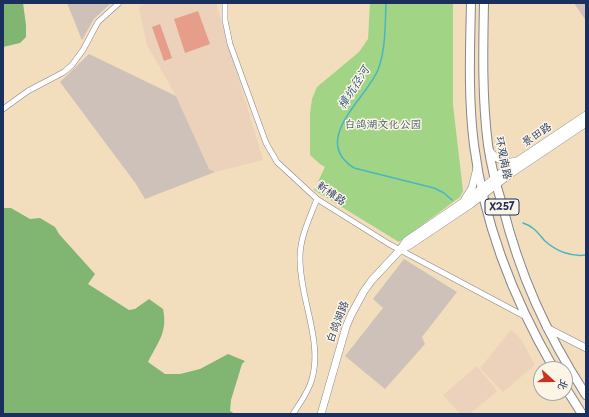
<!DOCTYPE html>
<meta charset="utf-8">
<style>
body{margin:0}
#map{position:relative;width:589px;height:417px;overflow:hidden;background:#f2ddbd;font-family:"Playpen Sans","LXGW WenKai TC",sans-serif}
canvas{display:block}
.frame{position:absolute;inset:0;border:4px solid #1b2f5e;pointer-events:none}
.north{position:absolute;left:533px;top:361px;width:40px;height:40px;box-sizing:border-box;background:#fcf5e5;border:1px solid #a2a6af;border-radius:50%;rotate:111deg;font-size:11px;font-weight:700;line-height:16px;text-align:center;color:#1b2f5e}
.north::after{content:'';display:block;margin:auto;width:14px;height:18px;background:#c8321e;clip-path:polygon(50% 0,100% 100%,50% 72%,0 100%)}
</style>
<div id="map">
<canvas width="589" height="417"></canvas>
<div class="frame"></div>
<div class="north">北</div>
</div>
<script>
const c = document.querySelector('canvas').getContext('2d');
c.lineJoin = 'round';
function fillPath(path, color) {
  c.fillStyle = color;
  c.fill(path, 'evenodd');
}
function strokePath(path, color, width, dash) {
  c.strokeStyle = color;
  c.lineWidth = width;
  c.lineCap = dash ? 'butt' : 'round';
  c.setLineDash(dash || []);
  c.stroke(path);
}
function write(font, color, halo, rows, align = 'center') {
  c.font = font + ' "Playpen Sans","LXGW WenKai TC",sans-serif';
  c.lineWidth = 3;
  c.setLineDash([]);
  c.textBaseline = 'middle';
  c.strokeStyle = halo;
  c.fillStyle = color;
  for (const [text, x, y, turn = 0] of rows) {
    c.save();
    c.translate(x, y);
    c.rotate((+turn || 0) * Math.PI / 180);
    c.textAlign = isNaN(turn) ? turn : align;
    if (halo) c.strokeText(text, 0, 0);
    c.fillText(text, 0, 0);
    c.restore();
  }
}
fillPath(new Path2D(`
 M 149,3 L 216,3 L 263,160 L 215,172 L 209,169 L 176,96 L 147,45 L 139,9 L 141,5 Z
 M 511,330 L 521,339 L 535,365 L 503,392 L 480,368 Z
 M 477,366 L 497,391 L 470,414 L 460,414 L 443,395 Z`), '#ecd2ba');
fillPath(new Path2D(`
 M 67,3 L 111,3 L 94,19 L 82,40 Z
 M 574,3 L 586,3 L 586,21 Z
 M 89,54 L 176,96 L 209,169 L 215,172 L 145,199 L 136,184 L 60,82 Z
 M 404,259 L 457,292 L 422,337 L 425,344 L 385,389 L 345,356 L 383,308 L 373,299 Z`), '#cec1b9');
fillPath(new Path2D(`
 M 370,3 L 453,3 L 453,105 L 463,191 L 460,197 L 399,242 L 314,190 L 325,167 L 320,164 L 310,155 L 310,113 L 312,99 L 317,87 L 359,52 L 368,39 Z`), '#a1d484');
fillPath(new Path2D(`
 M 3,3 L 23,3 L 26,25 L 26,37 L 20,43 L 3,47 Z
 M 3,208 L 11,208 L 30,219 L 40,218 L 55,227 L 59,234 L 95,274 L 88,284 L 129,310 L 135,309 L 149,299 L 163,309 C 168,332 158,342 148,362 L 165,374 L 180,374 L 200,369 L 228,354 L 245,361 L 242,364 L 231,400 L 230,411 L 235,414 L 3,414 Z`), '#80b672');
strokePath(new Path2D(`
 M 386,3 C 385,25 386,48 378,70 C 366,99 310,140 354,168 L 434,188 L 444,193 L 452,200
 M 523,223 C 533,226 538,233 545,241 C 556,251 571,257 586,255`), '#48b7c1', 1.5);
fillPath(new Path2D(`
 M 198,11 L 210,44 L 185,53 L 174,19 Z
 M 160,24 L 172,58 L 164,61 L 152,27 Z`), '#e69d8a');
const street = new Path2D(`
 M 225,3 L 225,20 L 230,44 L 266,143 L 277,162 L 317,199 L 389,244 L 526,317
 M 3,109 L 28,91 L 64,72 L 72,65 L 83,50 L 98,22 L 119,3
 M 293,414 C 300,403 309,391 312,379 C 323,340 299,297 300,257 C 300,237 310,217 317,199`);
const secondary = new Path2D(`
 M 489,150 C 495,159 506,164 517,161
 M 465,199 L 472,188 L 477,168
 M 400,250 L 410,245 L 471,204 L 510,174 L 586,123
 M 547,328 L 586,348
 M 321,414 L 346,327 L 351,315 L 364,291 L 372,280 L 400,250 L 406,241 L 472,196 L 507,168 L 586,115`);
const primary = new Path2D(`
 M 471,3 C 470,50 468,98 474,145 C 484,224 514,300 554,369
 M 484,3 C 483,51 482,98 488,145 C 491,165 496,185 502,204 C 520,276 546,333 586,395
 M 565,387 L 582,414`);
strokePath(street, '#86868e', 6);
strokePath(secondary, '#86868e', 8);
strokePath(primary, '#86868e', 10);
strokePath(street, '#fff', 5);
strokePath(secondary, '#fff', 7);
strokePath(primary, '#fff', 8);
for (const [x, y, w] of [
 [502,207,34]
]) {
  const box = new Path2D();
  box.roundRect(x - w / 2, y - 8, w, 16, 3);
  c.fillStyle = '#fcf5e5';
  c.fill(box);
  strokePath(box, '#1b2f5e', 1);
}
write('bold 10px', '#1b2f5e', null, [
 ["X257",502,207]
]);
write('11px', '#3c5868', '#fcf5e5', [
 ["白鸽湖文化公园",383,125]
]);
write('11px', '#1b2f5e', '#fcf5e5', [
 ["景田路",537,135,-34],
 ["环观南路",503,158,79],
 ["新樟路",331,194,35],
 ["白鸽湖路",338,322,-69]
]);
write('italic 12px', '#28587c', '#fcf5e5', [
 ["樟坑径河",354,88,-58]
]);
</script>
